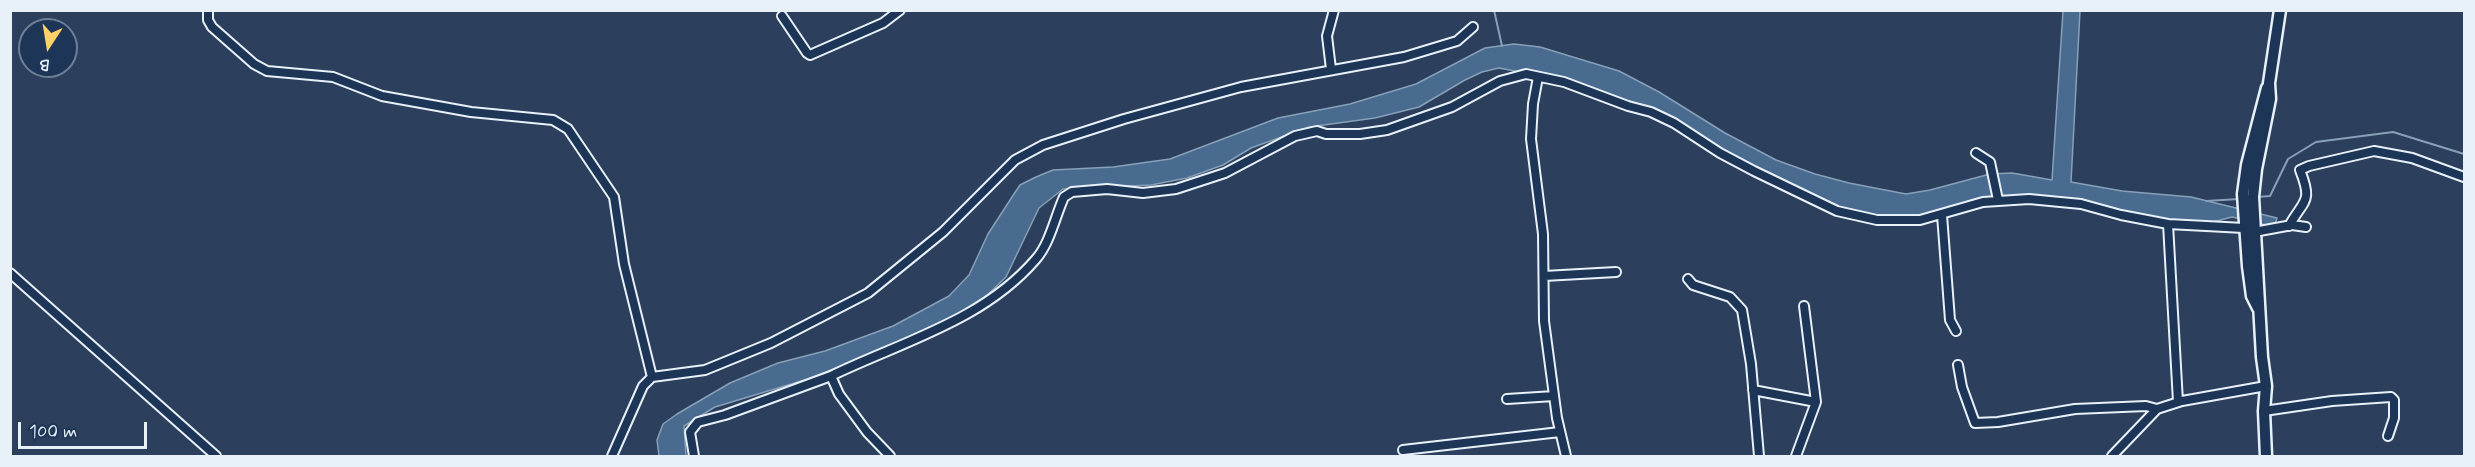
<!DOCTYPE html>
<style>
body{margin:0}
#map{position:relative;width:2475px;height:467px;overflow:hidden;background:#2c3f5c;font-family:Mynerve,sans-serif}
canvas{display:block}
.frame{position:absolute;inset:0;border:12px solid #e8f1f8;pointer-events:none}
.north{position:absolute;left:18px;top:18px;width:60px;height:60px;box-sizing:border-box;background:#1d3557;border:2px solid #6e8097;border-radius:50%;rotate:192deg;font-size:16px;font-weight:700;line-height:24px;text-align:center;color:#e8f1f8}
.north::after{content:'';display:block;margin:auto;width:21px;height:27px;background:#ffd166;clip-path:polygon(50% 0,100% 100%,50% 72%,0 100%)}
.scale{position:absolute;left:18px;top:422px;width:129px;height:27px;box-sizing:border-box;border:3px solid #e8f1f8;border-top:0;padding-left:8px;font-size:18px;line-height:21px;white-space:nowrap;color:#e8f1f8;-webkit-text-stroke:4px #1d3557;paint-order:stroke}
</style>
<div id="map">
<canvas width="2475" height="467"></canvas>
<div class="frame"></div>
<div class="north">B</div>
<div class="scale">100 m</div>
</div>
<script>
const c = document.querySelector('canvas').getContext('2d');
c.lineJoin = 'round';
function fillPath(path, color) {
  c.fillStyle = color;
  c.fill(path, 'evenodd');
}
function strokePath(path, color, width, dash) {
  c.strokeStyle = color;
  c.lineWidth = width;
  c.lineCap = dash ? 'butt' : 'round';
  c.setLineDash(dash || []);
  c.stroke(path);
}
const water = new Path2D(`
 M 2063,11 L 2080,11 L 2071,182 L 2122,191 L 2191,197 L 2277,218 L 2274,227 L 2232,217 L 2201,225 L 2162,221 L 2016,196 L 1968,202 L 1941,213 L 1919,219 L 1877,218 L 1833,207 L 1777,177 L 1748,167 L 1644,112 L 1583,84 L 1499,68 L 1482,72 L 1465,80 L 1419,107 L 1375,118 L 1309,127 L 1251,148 L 1223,165 L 1187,178 L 1151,185 L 1063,189 L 1039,208 L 1006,277 L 977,305 L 867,356 L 808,379 L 715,407 L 684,426 L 686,456 L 659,456 L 657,440 L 663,424 L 677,414 L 730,383 L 778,363 L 825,351 L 893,326 L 949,296 L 969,275 L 988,234 L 1012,197 L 1020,185 L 1036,177 L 1053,170 L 1113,167 L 1170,159 L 1278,118 L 1350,104 L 1416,84 L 1485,48 L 1514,44 L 1540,47 L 1619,71 L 1659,92 L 1725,133 L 1776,160 L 1815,174 L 1849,183 L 1906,194 L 1930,190 L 1990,174 L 2012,173 L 2052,180 Z`);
fillPath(water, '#486b8f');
strokePath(water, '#88a1b9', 1.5);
strokePath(new Path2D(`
 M 1494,10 L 1502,46
 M 2257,197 L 2270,196 L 2288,159 L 2316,142 L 2393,132 L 2464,154
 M 2206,201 L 2239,199`), '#88a1b9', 2);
const minor = new Path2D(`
 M 208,10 L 208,20 L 212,27 L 254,64 L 267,71 L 333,77 L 382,96 L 471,112 L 553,120 L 568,129 L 614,197 L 624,264 L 652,377
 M 782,16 L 807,53 L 810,55 L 883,23 L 900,10
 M 1331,69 L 1327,36 L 1334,10
 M 1538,77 L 1533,104 L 1531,139 L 1543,234 L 1544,321 L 1557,418 L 1566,456
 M 1976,153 L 1990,162 L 1998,200
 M 1942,215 L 1950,320 L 1956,331
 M 2168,224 L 2178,402
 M 2289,226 C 2304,199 2313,203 2300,170 L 2309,166 L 2374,151 L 2412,158 L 2464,177
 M 2254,232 L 2292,225 L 2306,227
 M 10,273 L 216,456
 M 1544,276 L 1616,272
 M 1688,279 L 1693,285 L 1730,297 L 1742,310 L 1751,364 L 1759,456
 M 1958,365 L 1962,387 L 1975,423 L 1998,422 L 2075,409 L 2146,406 L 2157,409
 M 1753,390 L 1816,402
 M 1507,399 L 1554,396
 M 2264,411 L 2332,401 L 2391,397 L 2394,400 L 2394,418 L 2388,436
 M 1403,450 L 1560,432
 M 612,456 L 643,386 L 652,377 L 705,370 L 771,343 L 868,293 L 943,232 L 1015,160 L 1043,145 L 1124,119 L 1241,87 L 1404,57 L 1457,41 L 1473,27
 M 694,456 L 690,432 L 698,422 L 725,415 L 831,376
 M 890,456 L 867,432 L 839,394 L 831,376 C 901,342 983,321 1036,259 C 1050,243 1055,217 1064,197 L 1072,192 L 1107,189 L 1143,193 L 1176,189 L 1225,173 L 1295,136 L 1317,131 L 1326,134 L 1360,134 L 1387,130 L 1452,107 L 1500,81 L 1526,74 L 1564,82 L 1628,106 L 1651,112 L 1674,123 L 1720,153 L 1754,171 L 1837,211 L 1877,220 L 1920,220 L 1983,202 L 2029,199 L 2081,204 L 2121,215 L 2168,224 L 2244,228
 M 1796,456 L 1816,402 L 1804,306
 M 2112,456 L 2157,409 L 2182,401 L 2266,386`);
const secondary = new Path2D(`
 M 2258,308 L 2252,296 L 2248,266 L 2243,194 L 2247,165 L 2267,88
 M 2266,456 L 2264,411 L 2266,386 L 2262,357 L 2253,197 L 2256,169 L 2270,99 L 2269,83 L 2280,10`);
strokePath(minor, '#e8f1f8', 12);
strokePath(secondary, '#e8f1f8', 15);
strokePath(minor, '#1d3557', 8);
strokePath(secondary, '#1d3557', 10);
</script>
